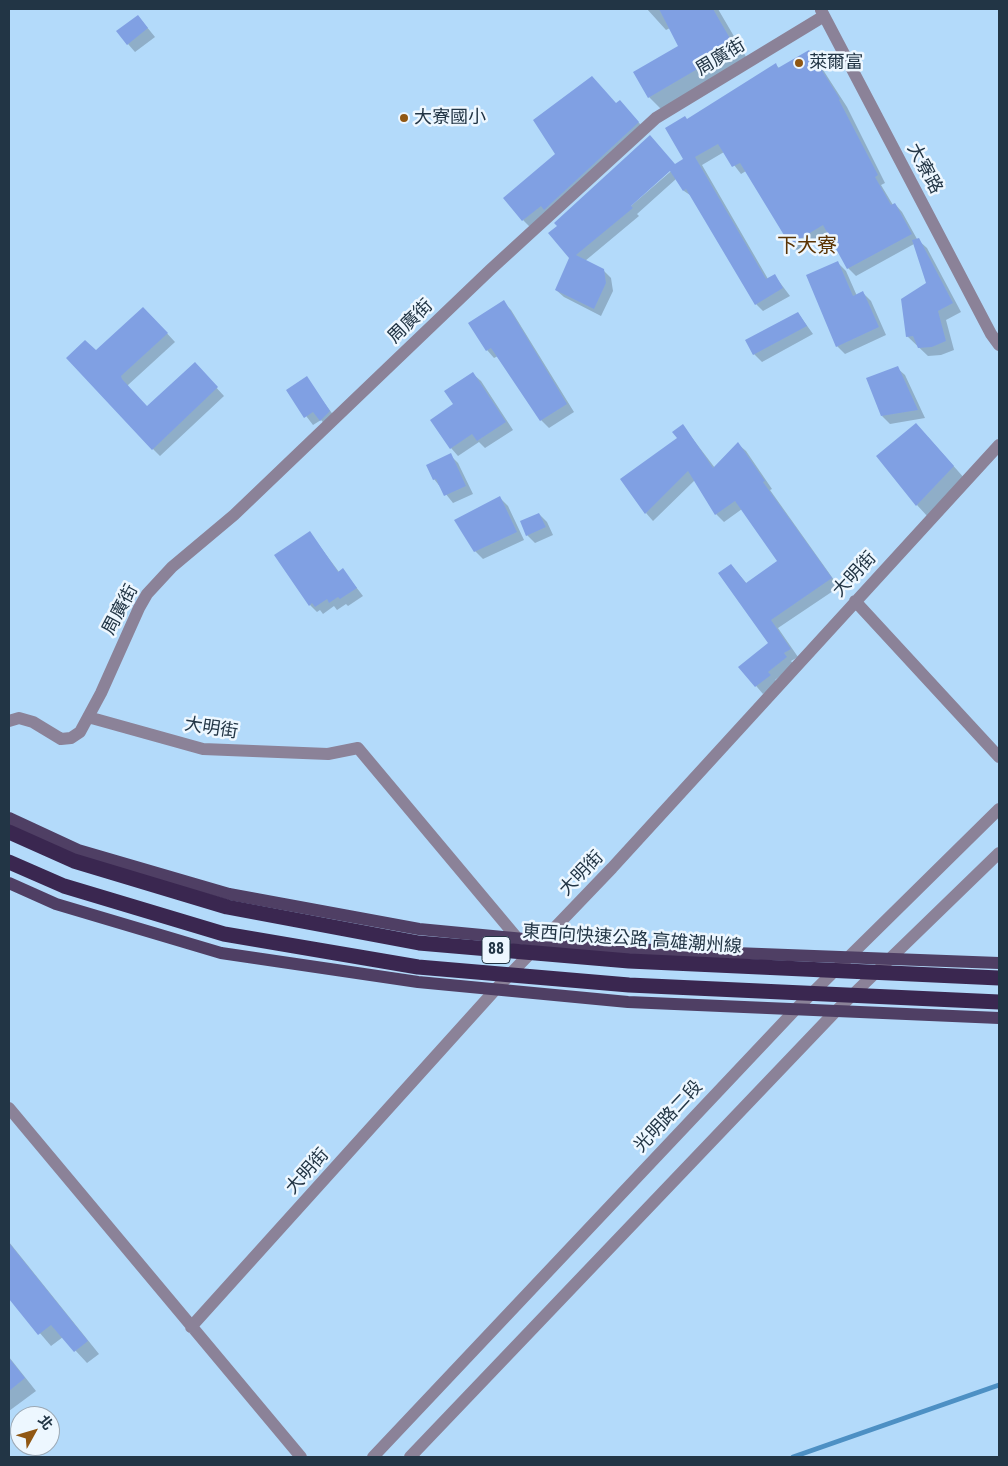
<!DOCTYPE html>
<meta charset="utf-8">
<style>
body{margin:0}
#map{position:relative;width:1008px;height:1466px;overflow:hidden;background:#b3dafa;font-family:"Roboto Condensed","Noto Sans TC",sans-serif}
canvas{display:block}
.frame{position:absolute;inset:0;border:10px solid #223545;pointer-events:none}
.north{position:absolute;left:10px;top:1406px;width:50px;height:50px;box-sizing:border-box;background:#edf7ff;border:1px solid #9ca9b5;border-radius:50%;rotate:51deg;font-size:14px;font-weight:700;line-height:20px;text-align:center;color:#223545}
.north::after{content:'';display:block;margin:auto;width:18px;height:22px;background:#905713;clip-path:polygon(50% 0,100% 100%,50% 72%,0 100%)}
</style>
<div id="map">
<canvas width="1008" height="1466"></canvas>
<div class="frame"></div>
<div class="north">北</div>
</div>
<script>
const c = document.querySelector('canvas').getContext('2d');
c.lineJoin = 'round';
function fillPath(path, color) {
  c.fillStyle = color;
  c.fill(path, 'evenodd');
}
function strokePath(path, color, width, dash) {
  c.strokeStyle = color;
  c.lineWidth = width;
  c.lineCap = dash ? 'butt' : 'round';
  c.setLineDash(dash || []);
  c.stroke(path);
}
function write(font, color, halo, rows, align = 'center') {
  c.font = font + ' "Roboto Condensed","Noto Sans TC",sans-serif';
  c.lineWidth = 5;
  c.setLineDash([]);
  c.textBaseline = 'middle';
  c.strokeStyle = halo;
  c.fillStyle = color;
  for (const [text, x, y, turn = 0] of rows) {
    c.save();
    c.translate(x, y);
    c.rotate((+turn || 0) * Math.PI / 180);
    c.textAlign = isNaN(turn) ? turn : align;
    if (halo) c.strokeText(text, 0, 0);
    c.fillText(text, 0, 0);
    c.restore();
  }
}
fillPath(new Path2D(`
 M 647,9 L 718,9 L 749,62 L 664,112 L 649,97 L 679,47 L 670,28 L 666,30 Z
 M 138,16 L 155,37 L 135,52 L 128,44 Z
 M 809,52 L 816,59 L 847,107 L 885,183 L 881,185 L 893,205 L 895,204 L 902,212 L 917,239 L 927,248 L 961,312 L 946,320 L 954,350 L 941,355 L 928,356 L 907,336 L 927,283 L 914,244 L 856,276 L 848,268 L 829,233 L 798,251 L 791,244 L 746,171 L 741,174 L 724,152 L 702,165 L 768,279 L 775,276 L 790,296 L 763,311 L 756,304 L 693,197 L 684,191 L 676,179 L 637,214 L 639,216 L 585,261 L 603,270 L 611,278 L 613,291 L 601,316 L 564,297 L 556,290 L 571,258 L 685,159 L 687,120 L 776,65 L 780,69 Z
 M 620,101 L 647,132 L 532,229 L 523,220 Z
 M 838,263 L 846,271 L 857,296 L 863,293 L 871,301 L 886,335 L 845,354 L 837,346 Z
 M 503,302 L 511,310 L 574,412 L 549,428 L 541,420 L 498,356 L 494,358 L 487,350 Z
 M 798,313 L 813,334 L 762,362 L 754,354 Z
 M 151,316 L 175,342 L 128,385 L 129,389 L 147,408 L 202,372 L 224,396 L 160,456 L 153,449 L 96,352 Z
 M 897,368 L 905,375 L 925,418 L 890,424 L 882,416 Z
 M 473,374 L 481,381 L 513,430 L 485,448 L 479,442 L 458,456 L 451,448 L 455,405 Z
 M 306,378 L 337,420 L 328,428 L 321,420 L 313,425 L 287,391 Z
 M 683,426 L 715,468 L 738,444 L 746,451 L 772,489 L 770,490 L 839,587 L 778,628 L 798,657 L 791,661 L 794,665 L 775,680 L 778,683 L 763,694 L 740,667 L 770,643 L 731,565 L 747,584 L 779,562 L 742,509 L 724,522 L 716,514 L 695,480 L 653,521 L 646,513 Z
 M 928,437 L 965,479 L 928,517 L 917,505 Z
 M 450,455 L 458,463 L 473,494 L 453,503 L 434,479 Z
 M 500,498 L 508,506 L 524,540 L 483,559 L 475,551 Z
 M 539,514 L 547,522 L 553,535 L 535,543 L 527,535 L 521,522 Z
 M 310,533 L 339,572 L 343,570 L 363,596 L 348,606 L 346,604 L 337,610 L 334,606 L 323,614 L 320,610 L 317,612 L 310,605 Z
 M 9,1242 L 99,1354 L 87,1363 L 63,1337 L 51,1346 L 9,1297 Z
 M 9,1357 L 36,1391 L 9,1411 Z`), '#0003');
strokePath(new Path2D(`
 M 793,1457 L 999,1385`), '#4d90c4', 5);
fillPath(new Path2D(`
 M 659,9 L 713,9 L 735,47 L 648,98 L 633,72 L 678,46 Z
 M 138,15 L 148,28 L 127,45 L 116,31 Z
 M 809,50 L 840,99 L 839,100 L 878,175 L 875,177 L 891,205 L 895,203 L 912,234 L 847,269 L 823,225 L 790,245 L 740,163 L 732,167 L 718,144 L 695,157 L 766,279 L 775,274 L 783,288 L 755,305 L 686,189 L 683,191 L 670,171 L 631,206 L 633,208 L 576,255 L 604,269 L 606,283 L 594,309 L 555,290 L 569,258 L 548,233 L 557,226 L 554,223 L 650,135 L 675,164 L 683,159 L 665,128 L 685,116 L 687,119 L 776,63 L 778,68 Z
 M 592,76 L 616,103 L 620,100 L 639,122 L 544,210 L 541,206 L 522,221 L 503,198 L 555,154 L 533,120 Z
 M 919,238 L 953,303 L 938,311 L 946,341 L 932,347 L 918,348 L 913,336 L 906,337 L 901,299 L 926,283 L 912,240 Z
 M 838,261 L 853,296 L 863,291 L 879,327 L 836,347 L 806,275 Z
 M 504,300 L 567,404 L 540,421 L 491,348 L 486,351 L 468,323 Z
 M 143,307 L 168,333 L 121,376 L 122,379 L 147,406 L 195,362 L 218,387 L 152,450 L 66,358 L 85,340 L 96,350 Z
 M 798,312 L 807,326 L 753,355 L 745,340 Z
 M 898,366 L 918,410 L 881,416 L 866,378 Z
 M 473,372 L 506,422 L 477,441 L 472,434 L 450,449 L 430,420 L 453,404 L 444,391 Z
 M 307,376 L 330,411 L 320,421 L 313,412 L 304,418 L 286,390 Z
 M 916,423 L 954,466 L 916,506 L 876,456 Z
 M 683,424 L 713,468 L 738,442 L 765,481 L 763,482 L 832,578 L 771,620 L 791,649 L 784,653 L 787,657 L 768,672 L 771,675 L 755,687 L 738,667 L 768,643 L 718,573 L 731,564 L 746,583 L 777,561 L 735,501 L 715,515 L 688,471 L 645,514 L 620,479 L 677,438 L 672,432 Z
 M 451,453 L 466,486 L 444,496 L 436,479 L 433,480 L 426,465 Z
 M 500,496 L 517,532 L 474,552 L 454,520 Z
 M 539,513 L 546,527 L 526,536 L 520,521 Z
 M 310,531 L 338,572 L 343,568 L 357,588 L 340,599 L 338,597 L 329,603 L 327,599 L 315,607 L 312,603 L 309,606 L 274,555 Z
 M 9,1243 L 88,1341 L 74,1352 L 51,1325 L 38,1335 L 9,1299 Z
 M 9,1358 L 25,1378 L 9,1391 Z`), '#80a0e3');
strokePath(new Path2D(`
 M 821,10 L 991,334 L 999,345
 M 855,601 L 999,757
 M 88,717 L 203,749 L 328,754 L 358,748 L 518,939
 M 9,721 L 19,718 L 33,722 L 61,739 L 71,738 L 80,732 L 101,693 L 139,608 L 147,594 L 172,567 L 234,515 L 490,270 L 656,118 L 824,16
 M 9,1108 L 301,1457
 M 191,1327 L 496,989 L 612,868 L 999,445
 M 373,1457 L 796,1009 L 999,809
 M 410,1457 L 835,1012 L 999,853`), '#8b8298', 12);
strokePath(new Path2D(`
 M 9,818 L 78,850 L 229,894 L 419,929 L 629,949 L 999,963
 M 9,883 L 56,904 L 221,953 L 418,982 L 628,1002 L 999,1018`), '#4f3f64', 12);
strokePath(new Path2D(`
 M 9,832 L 74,861 L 227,907 L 419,943 L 629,961 L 999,978
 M 9,862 L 64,886 L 224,934 L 418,967 L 629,985 L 999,1002`), '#3a2750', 15);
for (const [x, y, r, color] of [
 [799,63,5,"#905713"],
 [404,118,5,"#905713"]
]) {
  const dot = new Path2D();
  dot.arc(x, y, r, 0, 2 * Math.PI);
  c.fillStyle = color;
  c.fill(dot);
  strokePath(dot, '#edf7ff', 2);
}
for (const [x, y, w] of [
 [496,950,28]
]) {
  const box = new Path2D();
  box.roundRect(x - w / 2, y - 13.5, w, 27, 4);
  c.fillStyle = '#edf7ff';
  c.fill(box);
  strokePath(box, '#223545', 1);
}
write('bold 16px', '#223545', null, [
 ["88",496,950]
]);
write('18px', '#223545', '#edf7ff', [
 ["周廣街",721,58,-31],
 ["大寮路",924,169,62],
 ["周廣街",411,322,-44],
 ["大明街",855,575,-47],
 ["周廣街",121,610,-62],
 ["大明街",211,729,9],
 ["大明街",582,874,-46],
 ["東西向快速公路 高雄潮州線",632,940,4],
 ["光明路二段",669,1117,-47],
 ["大明街",308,1172,-48]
]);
write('18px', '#223545', '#edf7ff', [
 ["萊爾富",809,63],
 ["大寮國小",414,118]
], 'left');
write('20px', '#5b3404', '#edf7ff', [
 ["下大寮",807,247]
]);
</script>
